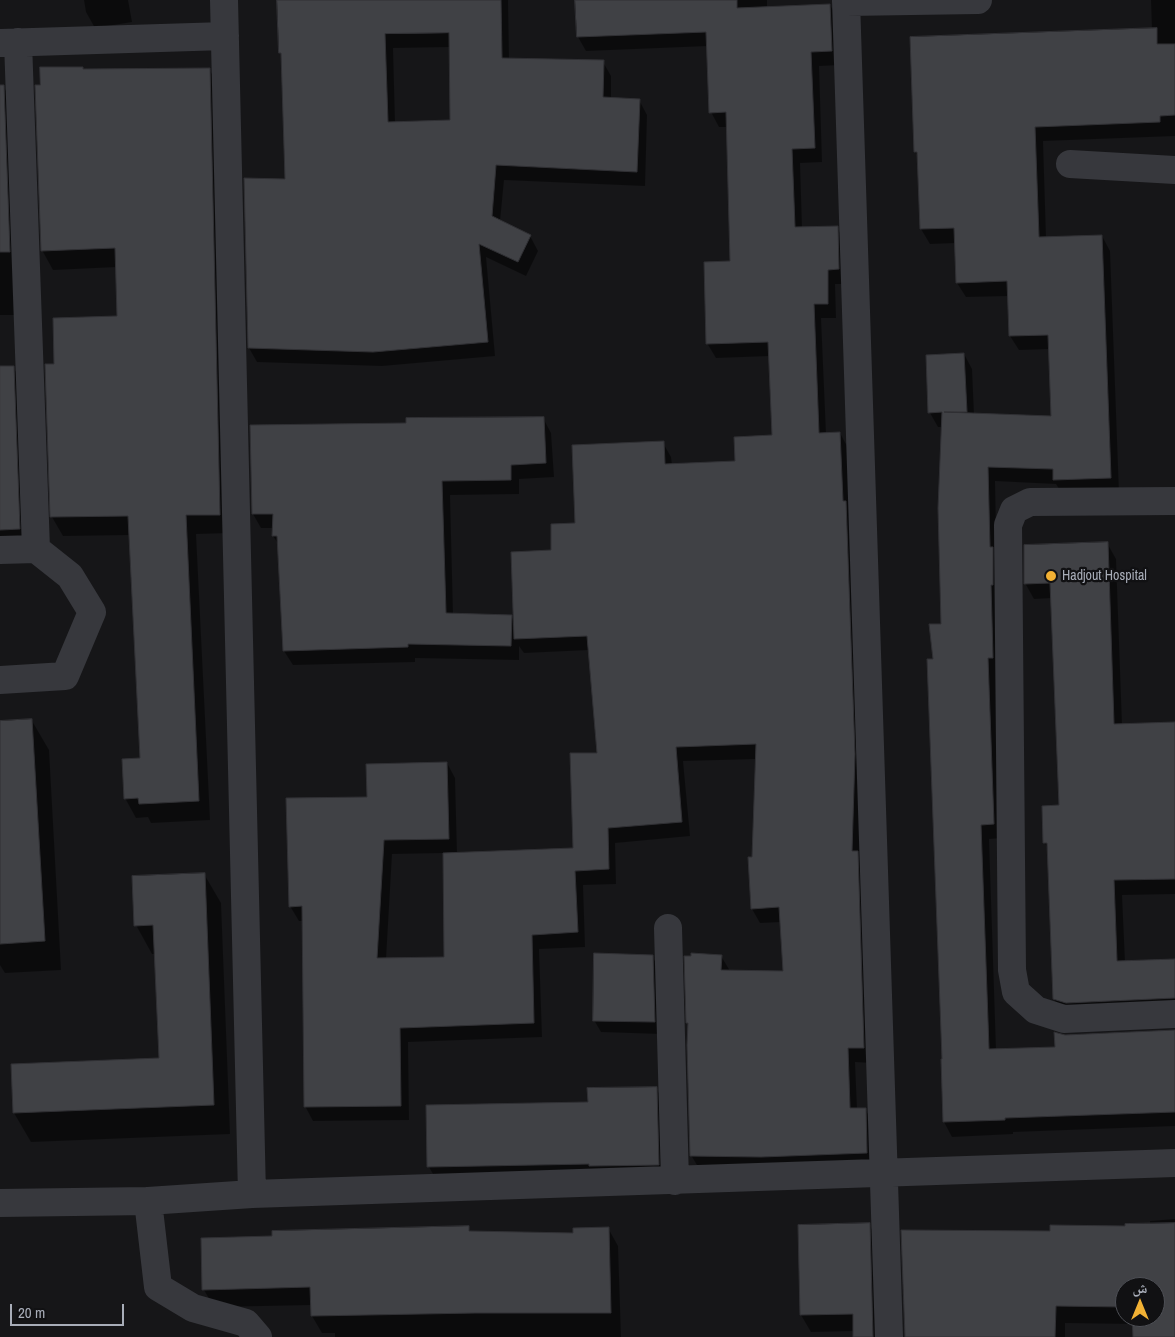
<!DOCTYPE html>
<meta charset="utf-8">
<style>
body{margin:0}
#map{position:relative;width:1175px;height:1337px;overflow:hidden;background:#161618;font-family:"Archivo Narrow","Noto Naskh Arabic",sans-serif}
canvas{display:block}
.north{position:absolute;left:1115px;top:1277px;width:50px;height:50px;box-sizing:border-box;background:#111113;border:1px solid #4d4f55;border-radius:50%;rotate:0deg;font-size:14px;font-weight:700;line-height:20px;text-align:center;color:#a8adb8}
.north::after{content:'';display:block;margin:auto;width:18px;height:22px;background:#f2b134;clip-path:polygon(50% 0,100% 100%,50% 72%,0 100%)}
.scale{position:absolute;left:10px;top:1304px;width:114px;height:22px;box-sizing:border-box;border:2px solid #a8adb8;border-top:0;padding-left:6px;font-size:15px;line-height:18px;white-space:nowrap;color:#a8adb8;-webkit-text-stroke:4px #111113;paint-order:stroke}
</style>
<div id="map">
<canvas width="1175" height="1337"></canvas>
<div class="north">ش</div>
<div class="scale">20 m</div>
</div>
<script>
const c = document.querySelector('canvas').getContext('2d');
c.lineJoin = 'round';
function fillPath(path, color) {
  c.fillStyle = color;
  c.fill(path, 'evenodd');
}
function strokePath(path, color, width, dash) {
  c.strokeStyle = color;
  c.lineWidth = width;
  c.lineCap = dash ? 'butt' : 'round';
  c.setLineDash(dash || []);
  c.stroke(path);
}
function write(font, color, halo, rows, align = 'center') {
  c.font = font + ' "Archivo Narrow",sans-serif';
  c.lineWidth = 4.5;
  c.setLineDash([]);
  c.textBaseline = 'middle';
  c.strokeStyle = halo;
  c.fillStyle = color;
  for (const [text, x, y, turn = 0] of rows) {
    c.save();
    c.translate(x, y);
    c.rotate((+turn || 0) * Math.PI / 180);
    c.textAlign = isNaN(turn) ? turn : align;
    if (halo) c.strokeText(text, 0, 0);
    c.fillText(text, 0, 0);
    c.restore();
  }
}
fillPath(new Path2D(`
 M 84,0 L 128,0 L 132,22 L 95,28 L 86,12 Z
 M 278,0 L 508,0 L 509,59 L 603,62 L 611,76 L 611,99 L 639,100 L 647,115 L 645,186 L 504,180 L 500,221 L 530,236 L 538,251 L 526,276 L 486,257 L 495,356 L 382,366 L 257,362 L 249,348 L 286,180 L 282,56 ZM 451,47 L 452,121 L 395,123 L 393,48 Z
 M 576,0 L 767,0 L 767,8 L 830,5 L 838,19 L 840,65 L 819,66 L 822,162 L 800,163 L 802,228 L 837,227 L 845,242 L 847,284 L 835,284 L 836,318 L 821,318 L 826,434 L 840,433 L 848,448 L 872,1063 L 855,1062 L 857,1109 L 865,1109 L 874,1124 L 875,1167 L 700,1170 L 691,1155 L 689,1026 L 688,1023 L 721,956 L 730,971 L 784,972 L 781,922 L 760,923 L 752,909 L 756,759 L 683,761 L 690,836 L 615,843 L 616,884 L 583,885 L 585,947 L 539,949 L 542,1037 L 408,1042 L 409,1120 L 313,1121 L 305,1106 L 303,921 L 299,921 L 290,906 L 368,798 L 447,763 L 455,778 L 457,854 L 574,849 L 598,754 L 589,650 L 524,653 L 519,646 L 519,660 L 415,658 L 415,662 L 293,665 L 284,651 L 279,545 L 273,536 L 274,528 L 261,528 L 253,514 L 407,424 L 543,418 L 551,433 L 554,477 L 519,479 L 519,494 L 450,495 L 453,615 L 511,616 L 515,622 L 552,552 L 577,525 L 663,443 L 671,457 L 672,465 L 736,463 L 774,436 L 770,356 L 716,358 L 707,343 L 731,262 L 728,127 L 719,127 L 711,112 L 708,46 L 586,51 L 578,37 ZM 444,853 L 445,958 L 386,959 L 392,854 Z
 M 1151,0 L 1175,0 L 1175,136 L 1043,141 L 1046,238 L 1102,236 L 1110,251 L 1119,493 L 1063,495 L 1056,484 L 995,481 L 1002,838 L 989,839 L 996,1050 L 1056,1048 L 1065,1036 L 1175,1031 L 1175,1126 L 1013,1132 L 1013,1134 L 952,1137 L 944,1122 L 934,660 L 943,625 L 942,427 L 938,427 L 930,413 L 964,354 L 972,369 L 974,415 L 1052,418 L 1050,349 L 1019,350 L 1010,336 L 1009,296 L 966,297 L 957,283 L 956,243 L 930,244 L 921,229 L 919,158 L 915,152 L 1152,30 Z
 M 209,69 L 220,88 L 231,533 L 196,534 L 210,820 L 151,823 L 148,817 L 136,818 L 125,798 L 141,760 L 130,535 L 63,536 L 52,517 L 55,365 L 118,318 L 117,267 L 53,270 L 42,250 L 41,86 L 83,70 Z
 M 0,86 L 3,86 L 11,99 L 18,315 L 0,315 Z
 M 0,367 L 13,367 L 21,380 L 26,542 L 0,543 Z
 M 1107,543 L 1116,559 L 1122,725 L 1175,723 L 1175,894 L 1122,895 L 1125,962 L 1175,960 L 1175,1014 L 1063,1014 L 1054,999 L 1048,849 L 1045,843 L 1060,806 L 1052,598 L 1034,599 L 1025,583 Z
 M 32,721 L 49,750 L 61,970 L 5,973 L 0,965 L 0,722 Z
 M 204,874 L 221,903 L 230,1134 L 31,1142 L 14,1113 L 12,1065 L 160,1059 L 155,954 L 152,954 L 136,925 Z
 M 652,956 L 659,968 L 661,1034 L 601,1032 L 594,1020 Z
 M 656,1088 L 665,1103 L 667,1179 L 437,1181 L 429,1167 L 589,1103 Z
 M 1175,1219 L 1175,1337 L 1134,1337 L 1133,1324 L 1065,1323 L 1065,1337 L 906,1337 L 1052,1233 L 1150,1225 L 1150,1221 ZM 1125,1287 L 1155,1287 L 1155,1317 L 1125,1317 Z
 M 869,1224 L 879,1242 L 882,1337 L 855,1337 L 854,1331 L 811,1332 L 801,1315 Z
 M 468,1228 L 471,1232 L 574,1235 L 608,1228 L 618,1246 L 621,1337 L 335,1337 L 335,1333 L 322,1333 L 312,1316 L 312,1305 L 214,1307 L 204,1290 L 274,1237 Z`), '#0007');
const building = new Path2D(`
 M 277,0 L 501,0 L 502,58 L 604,60 L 603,97 L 640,99 L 637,172 L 496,165 L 492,216 L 531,235 L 518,262 L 479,244 L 488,342 L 373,352 L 248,348 L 244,178 L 285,179 L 281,53 L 279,53 ZM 449,33 L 450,120 L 388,122 L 385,34 Z
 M 575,0 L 737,0 L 737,8 L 830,4 L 832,51 L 811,52 L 815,148 L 792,149 L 795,227 L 838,226 L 839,269 L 828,270 L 828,304 L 814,304 L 819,433 L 840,432 L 843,501 L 846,501 L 855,754 L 852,851 L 858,851 L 864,1048 L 848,1048 L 850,1108 L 866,1108 L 867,1153 L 761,1157 L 690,1156 L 687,1045 L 688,1023 L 686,1023 L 684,956 L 691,956 L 691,953 L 722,955 L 721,970 L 783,971 L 779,907 L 751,909 L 748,857 L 752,857 L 756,744 L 676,747 L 682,822 L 608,828 L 609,869 L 575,871 L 578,932 L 532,935 L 534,1023 L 400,1028 L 401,1106 L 304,1107 L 302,906 L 289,907 L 286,798 L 367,797 L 366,764 L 447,762 L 449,839 L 384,840 L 377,958 L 444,957 L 443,853 L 573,848 L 570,753 L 597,753 L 587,636 L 514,639 L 511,552 L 551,550 L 551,524 L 575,523 L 572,445 L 664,441 L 665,464 L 735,461 L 734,437 L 772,435 L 768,342 L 706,344 L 704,262 L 730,261 L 726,112 L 709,113 L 706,32 L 577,37 Z
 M 1157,28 L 1157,44 L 1175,44 L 1175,115 L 1160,116 L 1160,122 L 1035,127 L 1039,237 L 1102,235 L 1111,478 L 1053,480 L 1053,469 L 988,467 L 990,547 L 993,547 L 993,585 L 991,585 L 993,658 L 988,658 L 994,824 L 981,825 L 989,1049 L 1055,1047 L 1054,1032 L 1065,1035 L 1175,1030 L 1175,1112 L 1005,1118 L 1005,1120 L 943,1122 L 941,1059 L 942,1059 L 927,659 L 933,659 L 929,624 L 941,624 L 938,508 L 942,412 L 928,413 L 926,355 L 964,353 L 967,412 L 944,412 L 1051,416 L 1048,335 L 1009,336 L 1007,281 L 956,283 L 954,228 L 920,229 L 917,152 L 914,152 L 910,37 Z
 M 40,67 L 83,67 L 83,69 L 210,68 L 220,515 L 186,515 L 199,801 L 139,804 L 138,798 L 124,799 L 122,759 L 140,758 L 128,516 L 50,517 L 45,364 L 54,364 L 53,318 L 117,316 L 115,248 L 41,251 L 35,85 L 40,85 Z
 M 0,85 L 4,85 L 10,252 L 0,252 Z
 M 0,366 L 14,366 L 20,529 L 0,530 Z
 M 544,417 L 546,463 L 511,465 L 511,480 L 442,481 L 446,613 L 512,615 L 511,646 L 408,644 L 408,647 L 283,651 L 277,536 L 272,536 L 273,514 L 252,514 L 250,425 L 406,423 L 406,418 Z
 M 1108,542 L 1114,724 L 1175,722 L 1175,879 L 1114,880 L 1117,961 L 1175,959 L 1175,998 L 1066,1003 L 1053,999 L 1047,843 L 1043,843 L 1042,806 L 1059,805 L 1050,583 L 1024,584 L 1024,545 Z
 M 32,719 L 45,941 L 0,944 L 0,721 Z
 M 205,873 L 214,1105 L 13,1113 L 11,1064 L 159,1058 L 153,925 L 134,926 L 132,876 Z
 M 594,953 L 653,955 L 655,1022 L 593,1021 Z
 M 657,1087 L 659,1165 L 589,1166 L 589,1164 L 427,1167 L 426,1105 L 588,1102 L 587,1088 Z
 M 870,1223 L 873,1337 L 853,1337 L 853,1314 L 800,1315 L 798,1225 Z
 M 1175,1223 L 1175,1337 L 1133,1337 L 1132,1317 L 1155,1317 L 1155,1287 L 1125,1287 L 1125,1307 L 1056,1306 L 1055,1337 L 905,1337 L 901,1230 L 1050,1231 L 1050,1225 L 1125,1226 L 1125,1224 Z
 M 469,1226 L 469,1231 L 573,1233 L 573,1228 L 609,1227 L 611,1313 L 475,1313 L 311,1316 L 310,1287 L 202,1290 L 201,1238 L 272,1236 L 272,1231 Z`);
fillPath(building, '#404145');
strokePath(building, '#303034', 1);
strokePath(new Path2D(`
 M 224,0 L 252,1194
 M 846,0 L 889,1337
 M 846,2 L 978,0
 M 1,43 L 225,36
 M 1070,164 L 1175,170
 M 1175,501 L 1030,502 L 1014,510 L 1008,525 L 1012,970 L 1016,992 L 1036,1010 L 1064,1019 L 1175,1014
 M 0,550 L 36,549 L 18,42
 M 0,680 L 65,676 L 92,612 L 70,576 L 36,549
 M 668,928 L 675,1181
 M 148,1201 L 158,1287 L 193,1308 L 246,1323 L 258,1337
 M 0,1203 L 148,1201 L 252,1194 L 1175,1163`), '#37383d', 28);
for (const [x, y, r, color] of [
 [1051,576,6,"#f2b134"]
]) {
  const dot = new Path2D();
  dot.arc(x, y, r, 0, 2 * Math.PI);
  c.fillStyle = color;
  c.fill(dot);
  strokePath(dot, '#111113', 2);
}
write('14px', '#a8adb8', '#111113', [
 ["Hadjout Hospital",1062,576]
], 'left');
</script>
